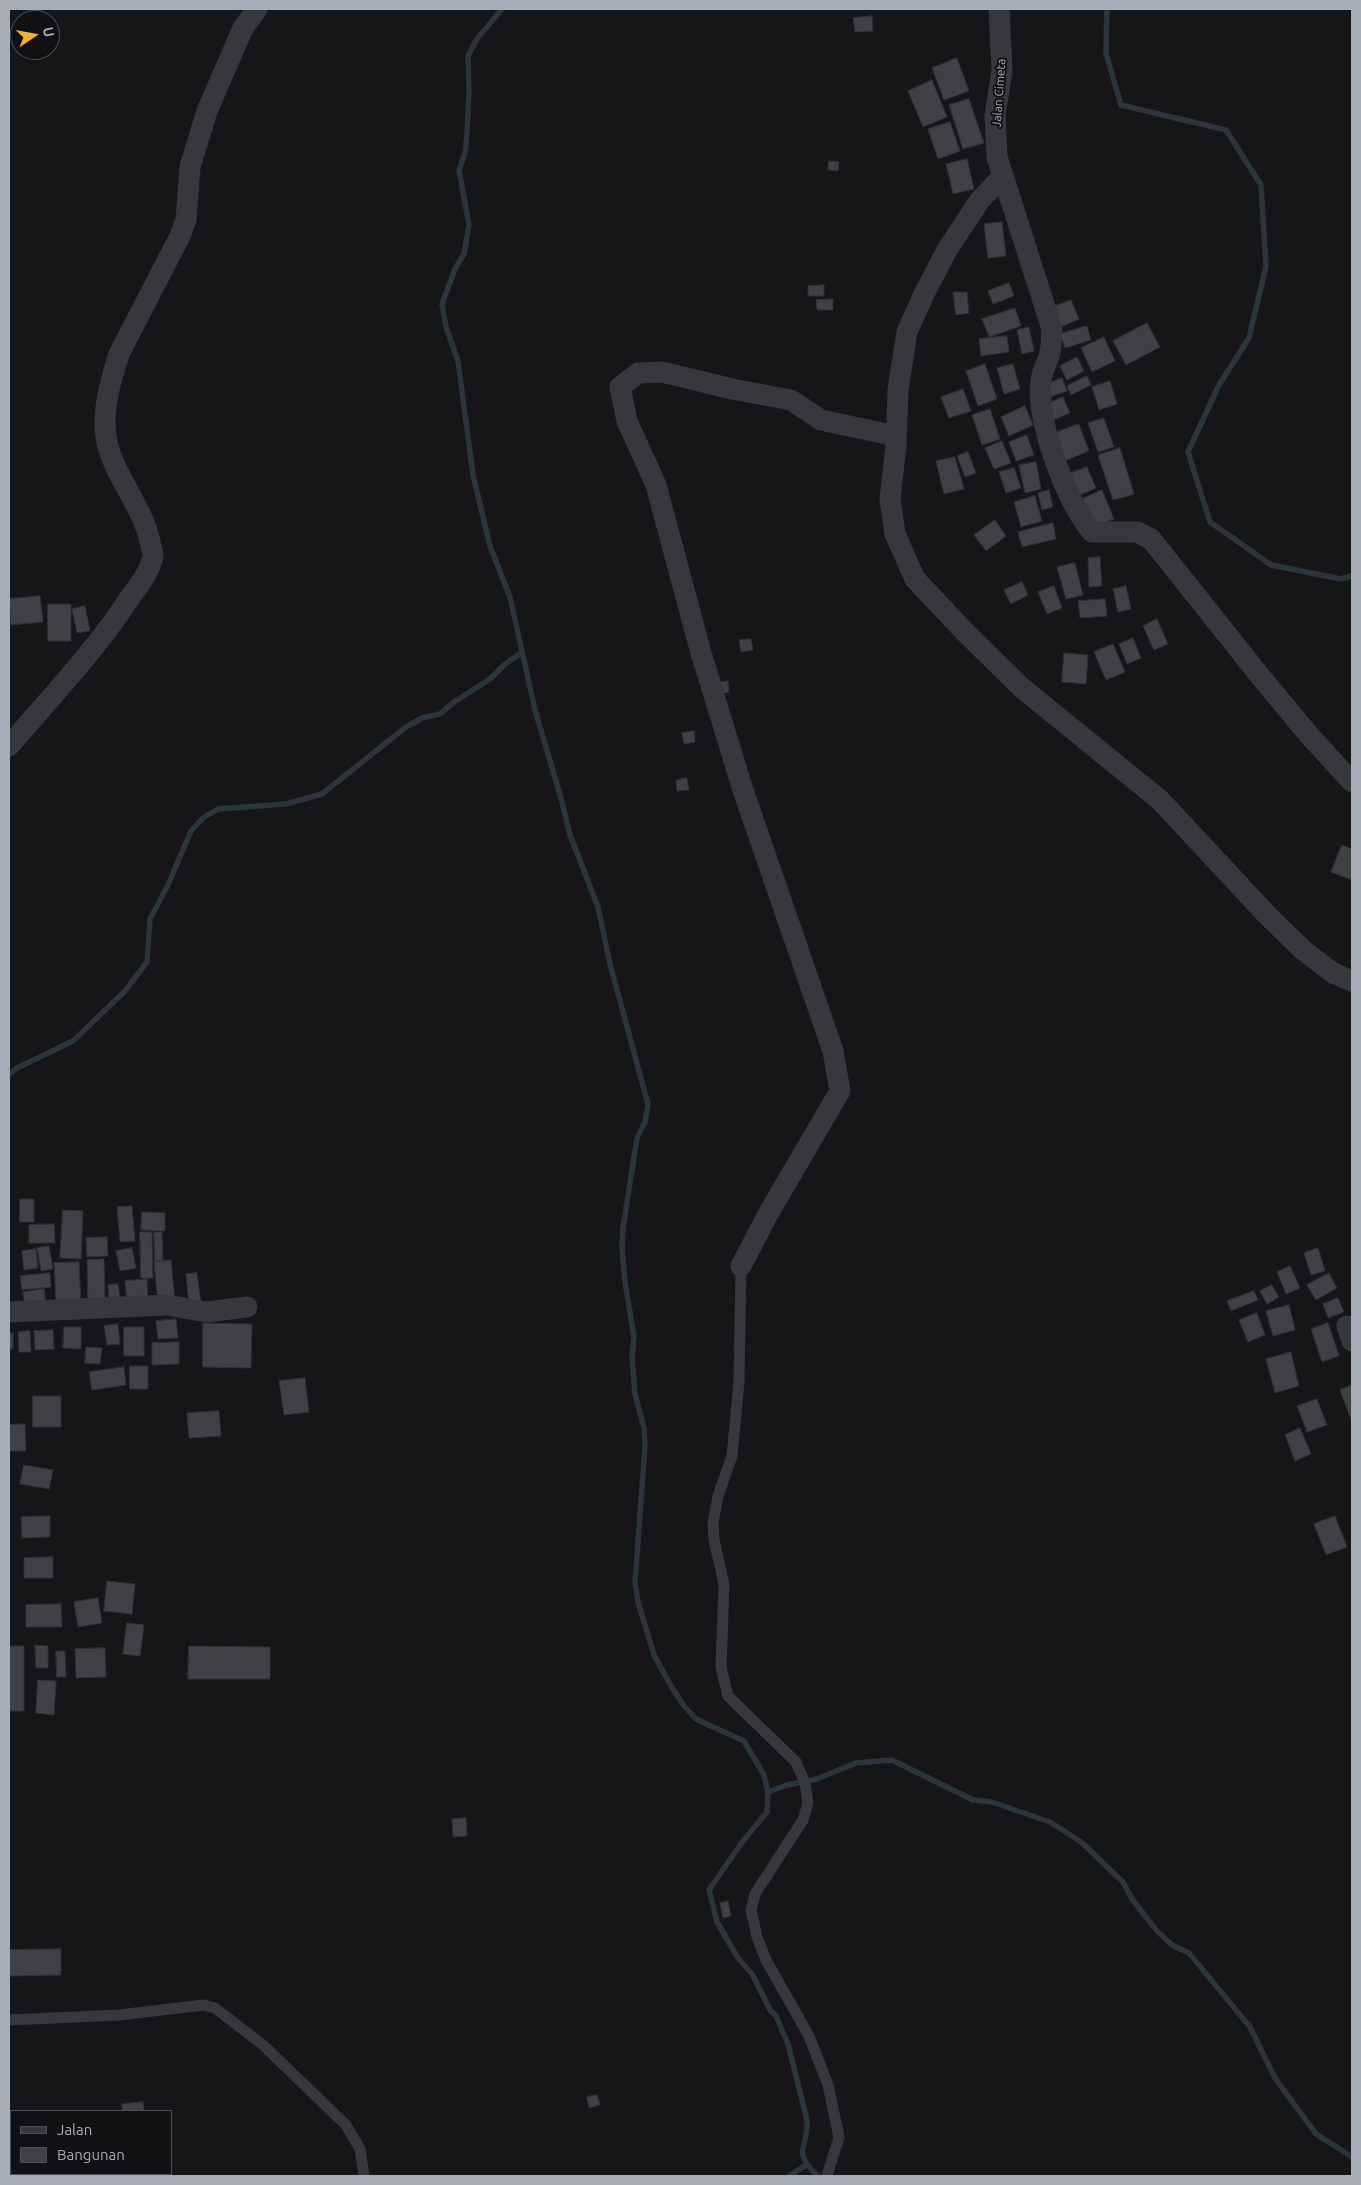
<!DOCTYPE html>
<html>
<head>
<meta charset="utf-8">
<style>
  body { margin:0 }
  #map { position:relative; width:1361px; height:2185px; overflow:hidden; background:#161618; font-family:Ubuntu,sans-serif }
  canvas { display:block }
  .frame { position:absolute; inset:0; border:10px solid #a8adb8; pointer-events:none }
  .legend { position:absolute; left:10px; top:2110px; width:162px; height:65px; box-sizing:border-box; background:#111113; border:1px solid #4d4f55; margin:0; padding:6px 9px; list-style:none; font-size:15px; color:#a8adb8 }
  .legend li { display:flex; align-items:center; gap:10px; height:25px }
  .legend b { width:25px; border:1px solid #4d4f55 }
  .north { position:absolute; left:10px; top:10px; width:50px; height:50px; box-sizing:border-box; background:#111113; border:1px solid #4d4f55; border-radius:50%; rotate:78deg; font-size:14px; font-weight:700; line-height:20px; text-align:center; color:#a8adb8 }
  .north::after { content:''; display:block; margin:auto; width:18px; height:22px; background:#f2b134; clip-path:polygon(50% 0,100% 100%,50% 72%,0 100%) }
</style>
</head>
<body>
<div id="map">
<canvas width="1361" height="2185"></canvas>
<div class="frame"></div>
<ul class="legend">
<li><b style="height:6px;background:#37383d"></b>Jalan</li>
<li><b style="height:14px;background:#404145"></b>Bangunan</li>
</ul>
<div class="north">U</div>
</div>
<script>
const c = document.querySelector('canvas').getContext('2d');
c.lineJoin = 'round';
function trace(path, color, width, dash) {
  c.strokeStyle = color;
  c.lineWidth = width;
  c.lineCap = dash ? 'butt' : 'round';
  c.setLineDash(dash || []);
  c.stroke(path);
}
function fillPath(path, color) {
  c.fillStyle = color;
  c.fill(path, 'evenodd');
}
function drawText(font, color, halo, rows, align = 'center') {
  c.font = font + ' Ubuntu,sans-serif';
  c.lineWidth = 4;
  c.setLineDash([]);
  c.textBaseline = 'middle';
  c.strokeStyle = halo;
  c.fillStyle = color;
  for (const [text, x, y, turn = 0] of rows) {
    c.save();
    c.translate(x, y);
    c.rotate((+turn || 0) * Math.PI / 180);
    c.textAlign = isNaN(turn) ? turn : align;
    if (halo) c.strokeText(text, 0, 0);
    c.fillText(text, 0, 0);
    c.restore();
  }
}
trace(new Path2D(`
  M 502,9 L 477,39 L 468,56 L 469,92 L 467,133 L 465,153 L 459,170 L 469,225 L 464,254 L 455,269 L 442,304 L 446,327 L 458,361 L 473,475 L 490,546 L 510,597 L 535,710 L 561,798 L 570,835 L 598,907 L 610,964 L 648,1104 L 645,1122 L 637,1138 L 623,1228 L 622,1248 L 625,1282 L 634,1337 L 632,1356 L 635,1394 L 644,1428 L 645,1446 L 635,1582 L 638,1602 L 654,1655 L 671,1686 L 684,1706 L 696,1719 L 744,1741 L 764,1775 L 768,1792 L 767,1812 L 743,1841 L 709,1890 L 717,1922 L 738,1958 L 752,1974 L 770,2010 L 776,2016 L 788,2044 L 807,2120 C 809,2149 790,2150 818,2176
  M 1107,9 L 1106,53 L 1121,105 L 1226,130 L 1261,185 L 1266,266 L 1249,338 L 1219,385 L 1188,452 L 1210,522 L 1271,565 L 1341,579 L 1352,576
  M 9,1074 L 17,1068 L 73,1041 L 125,991 L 147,962 L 150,919 L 168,885 L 191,831 L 203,818 L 218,809 L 286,804 L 322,794 L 406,727 L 422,718 L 440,714 L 454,702 L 490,679 L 505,664 L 522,652
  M 768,1792 L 787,1785 L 817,1779 L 856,1763 L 892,1760 L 973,1800 L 992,1802 L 1050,1822 L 1081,1842 L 1123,1882 L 1132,1899 L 1157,1931 L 1172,1945 L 1189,1953 L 1250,2027 L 1275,2078 L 1316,2134 L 1352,2157
  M 789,2176 L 806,2165`), '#2c353c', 5.5);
const building = new Path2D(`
  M 872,16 L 873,31 L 855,32 L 853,18 Z
  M 957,58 L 969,91 L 944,100 L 932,68 Z
  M 932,80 L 947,117 L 923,127 L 908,91 Z
  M 969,99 L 984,143 L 963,149 L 949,105 Z
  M 950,122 L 960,151 L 938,159 L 928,129 Z
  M 967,159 L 974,189 L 953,194 L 946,164 Z
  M 829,161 L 839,162 L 838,171 L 828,170 Z
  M 1002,222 L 1006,256 L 988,258 L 984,224 Z
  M 1009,283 L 1014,296 L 993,304 L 988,291 Z
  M 824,285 L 824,296 L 808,296 L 808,286 Z
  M 953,292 L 967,292 L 969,313 L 956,315 Z
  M 833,299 L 833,310 L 817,310 L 816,300 Z
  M 1071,300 L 1079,319 L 1058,328 L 1050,308 Z
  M 1015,308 L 1021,326 L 989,337 L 982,319 Z
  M 1147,323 L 1160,347 L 1126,365 L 1113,341 Z
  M 1087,326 L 1091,340 L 1065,348 L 1060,334 Z
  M 1029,327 L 1034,351 L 1022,354 L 1017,330 Z
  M 1007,336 L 1009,352 L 981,356 L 979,339 Z
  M 1104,337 L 1115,361 L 1092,372 L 1081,348 Z
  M 1077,357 L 1084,371 L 1067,380 L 1060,366 Z
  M 985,364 L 997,399 L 978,406 L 966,371 Z
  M 1013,364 L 1020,389 L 1004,394 L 997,368 Z
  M 1087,376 L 1091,385 L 1071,395 L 1067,386 Z
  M 1062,378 L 1067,391 L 1047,398 L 1042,386 Z
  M 1110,381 L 1117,404 L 1099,410 L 1092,387 Z
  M 963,389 L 971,411 L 949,418 L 941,397 Z
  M 1063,397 L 1070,413 L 1053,420 L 1045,405 Z
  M 1025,406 L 1033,425 L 1009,436 L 1001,417 Z
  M 990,409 L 1000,439 L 982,445 L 972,415 Z
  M 1104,418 L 1114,447 L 1098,452 L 1088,423 Z
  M 1079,424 L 1089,451 L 1064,461 L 1054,433 Z
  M 1027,435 L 1034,455 L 1016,461 L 1009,442 Z
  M 1002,441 L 1011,463 L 994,469 L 985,448 Z
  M 1120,448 L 1134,494 L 1113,500 L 1098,455 Z
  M 968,452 L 976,473 L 965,477 L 957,456 Z
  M 955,457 L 964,489 L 944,494 L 936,461 Z
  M 1036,462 L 1041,489 L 1025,493 L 1019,465 Z
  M 1087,467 L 1096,488 L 1077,496 L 1068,474 Z
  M 1014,468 L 1021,488 L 1006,493 L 999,472 Z
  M 1049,490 L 1053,507 L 1042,510 L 1038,493 Z
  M 1102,490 L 1114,519 L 1094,527 L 1082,499 Z
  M 1035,496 L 1042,521 L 1021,527 L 1014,502 Z
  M 995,520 L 1006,536 L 986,551 L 974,535 Z
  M 1053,523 L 1056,539 L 1022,547 L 1018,532 Z
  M 1100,557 L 1102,586 L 1089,587 L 1088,558 Z
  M 1075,563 L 1083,595 L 1066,599 L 1057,567 Z
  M 1022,582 L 1028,595 L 1011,604 L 1004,590 Z
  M 1054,586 L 1062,608 L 1047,614 L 1038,592 Z
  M 1126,586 L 1131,609 L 1118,612 L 1113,589 Z
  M 40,596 L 43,622 L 11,625 L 9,599 Z
  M 1105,599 L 1107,616 L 1080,618 L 1078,601 Z
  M 48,604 L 71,604 L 71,641 L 48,641 Z
  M 85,606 L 90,631 L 77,633 L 72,609 Z
  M 1157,619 L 1168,644 L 1154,650 L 1143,626 Z
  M 1133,638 L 1141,658 L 1127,664 L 1119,644 Z
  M 751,639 L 753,650 L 741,652 L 739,640 Z
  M 1113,644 L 1125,672 L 1106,680 L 1094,652 Z
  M 1064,653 L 1088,655 L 1086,684 L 1062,682 Z
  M 728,681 L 729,692 L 718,694 L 716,683 Z
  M 694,731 L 695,742 L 684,744 L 682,733 Z
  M 687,778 L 689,790 L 677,791 L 676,780 Z
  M 1342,845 L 1352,849 L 1352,880 L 1331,872 Z
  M 20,1199 L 34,1199 L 34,1222 L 20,1222 Z
  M 132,1206 L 135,1241 L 120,1242 L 117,1207 Z
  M 63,1210 L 83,1211 L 81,1259 L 60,1258 Z
  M 142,1212 L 165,1213 L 165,1231 L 141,1230 Z
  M 54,1224 L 55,1243 L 29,1243 L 29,1225 Z
  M 140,1232 L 152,1232 L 153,1278 L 141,1278 Z
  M 154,1232 L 162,1232 L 163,1261 L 155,1261 Z
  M 107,1237 L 108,1256 L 87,1257 L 86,1238 Z
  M 49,1246 L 53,1269 L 41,1271 L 37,1248 Z
  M 132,1248 L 136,1268 L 120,1271 L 116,1251 Z
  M 1318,1248 L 1325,1271 L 1311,1275 L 1304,1253 Z
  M 36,1249 L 38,1268 L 24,1270 L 22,1251 Z
  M 104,1259 L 105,1304 L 88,1304 L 87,1260 Z
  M 171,1260 L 175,1302 L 158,1304 L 154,1262 Z
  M 79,1262 L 81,1303 L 56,1304 L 54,1263 Z
  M 1290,1266 L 1300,1288 L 1286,1294 L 1277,1272 Z
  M 50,1273 L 51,1287 L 22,1290 L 20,1276 Z
  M 197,1273 L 201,1304 L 189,1306 L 186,1274 Z
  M 1329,1273 L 1337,1288 L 1316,1300 L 1307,1285 Z
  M 147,1279 L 148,1301 L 127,1303 L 125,1281 Z
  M 118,1284 L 120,1298 L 109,1299 L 108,1285 Z
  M 1272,1285 L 1279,1297 L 1267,1304 L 1260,1291 Z
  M 44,1289 L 46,1308 L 25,1310 L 23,1292 Z
  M 1254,1291 L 1258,1300 L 1231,1311 L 1227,1301 Z
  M 1338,1298 L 1344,1312 L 1328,1318 L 1323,1304 Z
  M 1289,1305 L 1295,1330 L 1273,1336 L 1266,1311 Z
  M 1257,1313 L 1265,1335 L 1248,1342 L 1239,1320 Z
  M 176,1319 L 178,1338 L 158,1339 L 156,1321 Z
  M 203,1323 L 252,1324 L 251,1368 L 203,1367 Z
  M 1328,1323 L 1339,1356 L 1322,1362 L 1311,1329 Z
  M 118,1324 L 120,1344 L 107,1345 L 104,1326 Z
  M 64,1327 L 81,1327 L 81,1349 L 63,1348 Z
  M 124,1327 L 144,1327 L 144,1356 L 124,1356 Z
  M 53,1330 L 54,1349 L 35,1350 L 34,1331 Z
  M 30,1331 L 31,1352 L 19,1352 L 18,1332 Z
  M 9,1333 L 13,1333 L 13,1349 L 9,1349 Z
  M 179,1342 L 179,1364 L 152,1365 L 152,1343 Z
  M 86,1347 L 102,1348 L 100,1364 L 85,1363 Z
  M 1291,1352 L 1299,1386 L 1275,1393 L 1266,1359 Z
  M 130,1366 L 148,1366 L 148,1389 L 130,1389 Z
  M 124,1367 L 126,1385 L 92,1390 L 89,1372 Z
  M 305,1378 L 309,1412 L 284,1415 L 279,1381 Z
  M 1352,1385 L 1352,1422 L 1340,1390 Z
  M 33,1396 L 61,1396 L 61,1427 L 33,1427 Z
  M 1317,1399 L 1327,1425 L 1307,1432 L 1297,1406 Z
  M 219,1411 L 221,1436 L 189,1438 L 187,1413 Z
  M 25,1424 L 26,1451 L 9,1451 L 9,1425 Z
  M 1300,1428 L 1311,1454 L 1295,1461 L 1285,1435 Z
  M 24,1465 L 53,1470 L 49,1489 L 20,1484 Z
  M 50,1516 L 50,1537 L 22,1538 L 21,1517 Z
  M 1335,1516 L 1347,1547 L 1326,1555 L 1314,1524 Z
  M 53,1557 L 53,1578 L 24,1578 L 24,1558 Z
  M 107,1581 L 135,1584 L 132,1614 L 104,1611 Z
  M 98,1598 L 102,1623 L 78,1627 L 74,1602 Z
  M 61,1604 L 62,1627 L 26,1627 L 26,1605 Z
  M 127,1623 L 144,1625 L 140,1656 L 123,1654 Z
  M 35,1645 L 48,1646 L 48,1668 L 36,1668 Z
  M 9,1646 L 24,1646 L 24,1711 L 9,1711 Z
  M 189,1646 L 270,1647 L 270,1679 L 188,1679 Z
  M 105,1648 L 106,1677 L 76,1678 L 75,1649 Z
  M 56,1651 L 65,1651 L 66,1677 L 57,1677 Z
  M 38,1680 L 56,1681 L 54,1715 L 36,1713 Z
  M 466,1818 L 467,1836 L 453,1837 L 452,1819 Z
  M 728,1901 L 731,1916 L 723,1918 L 720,1903 Z
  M 61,1949 L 61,1975 L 9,1976 L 9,1950 Z
  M 597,2095 L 600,2105 L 589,2108 L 587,2097 Z
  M 143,2102 L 144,2111 L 122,2111 L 122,2104 Z`);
fillPath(building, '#404145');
trace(building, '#303034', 1);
trace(new Path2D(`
  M 741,1266 L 739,1382 L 732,1456 L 718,1496 L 713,1523 L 714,1540 L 724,1584 L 721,1667 L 728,1696 L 796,1762 L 805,1783 L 808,1803 L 803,1820 L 755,1894 L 751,1910 L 757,1937 L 766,1960 L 809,2036 L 828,2085 L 839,2137 L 827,2176
  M 9,2020 L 119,2015 L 204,2005 L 215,2008 L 263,2045 L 346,2125 L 360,2149 L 364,2176`), '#37383d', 11);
trace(new Path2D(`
  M 999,9 L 1002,70 L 995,116 L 997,157 L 1052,329 C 1051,336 1052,344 1050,352 C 1048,361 1042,371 1041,381 C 1036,422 1066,500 1092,532 L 1137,532 L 1151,539 L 1260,676 L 1309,735 L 1352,782
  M 1003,176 L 980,200 L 947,250 L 924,294 L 907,332 L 898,389 L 896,445 L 890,499 L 895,534 L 915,579 L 965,632 L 1022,688 L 1160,800 L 1268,916 L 1303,950 L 1333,973 L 1352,981
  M 9,746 C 51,697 96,650 131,596 C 140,584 150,571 153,556 C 153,552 151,546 150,542 C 142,504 112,474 106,437 C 102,410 111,379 119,354 L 180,236 L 186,220 L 190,167 L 207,111 L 243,28 L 257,9
  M 741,1266 L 768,1214 L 840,1091 L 833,1051 L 743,790 L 701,653 L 656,485 L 627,421 L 620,387 L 638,373 L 662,372 L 732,389 L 791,400 L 821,420 L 896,436
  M 9,1312 L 167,1305 L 206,1312 L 247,1307
  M 1347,1326 L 1352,1341`), '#37383d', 21);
drawText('12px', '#a8adb8', '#111113', [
  ["Jalan Cimeta",999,93,-86]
]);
</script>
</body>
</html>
